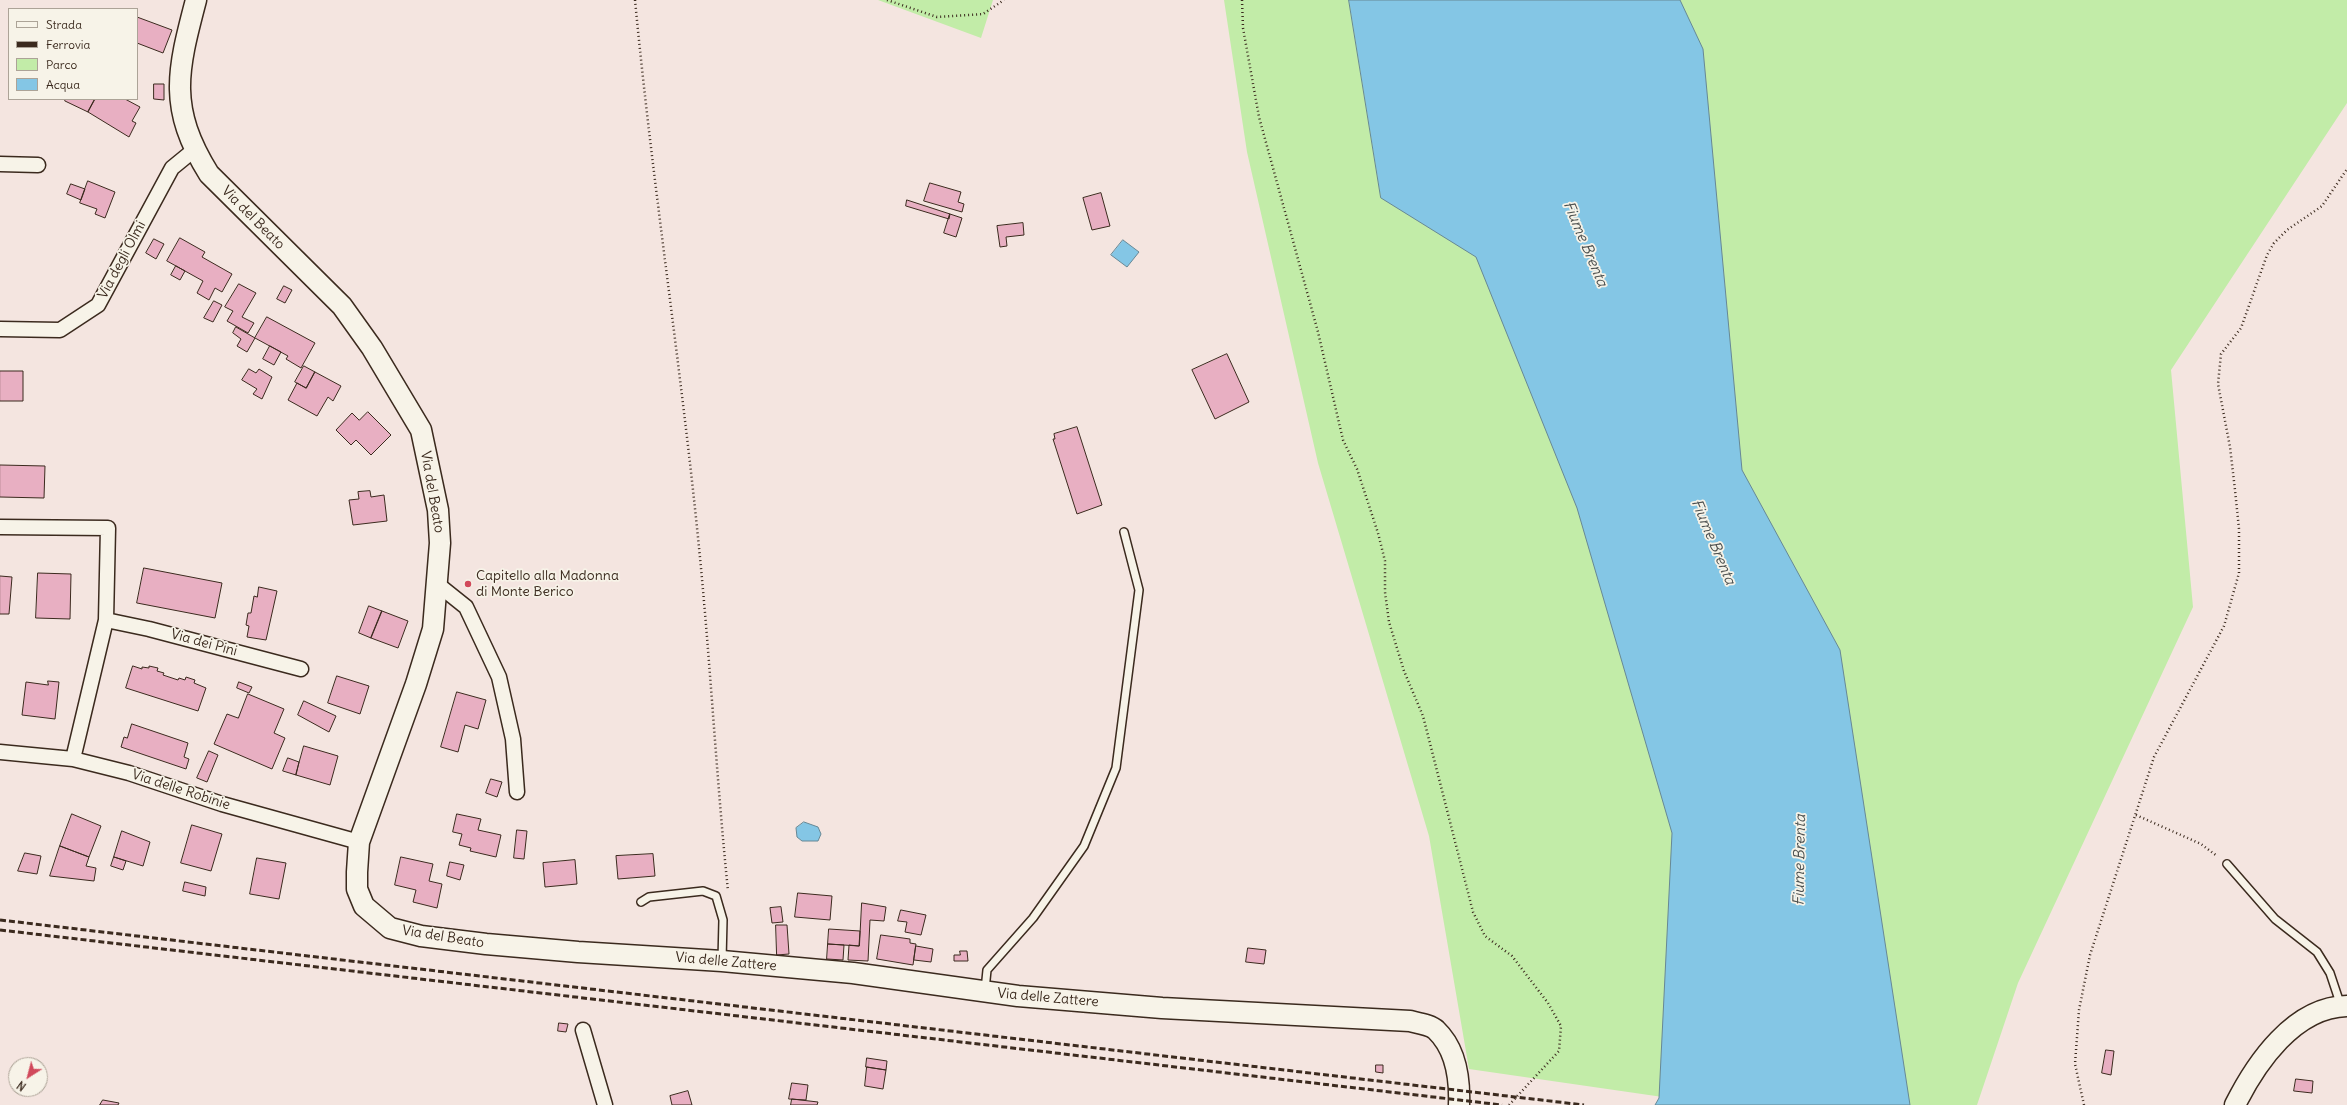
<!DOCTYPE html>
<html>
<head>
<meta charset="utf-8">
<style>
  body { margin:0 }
  #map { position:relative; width:2347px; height:1105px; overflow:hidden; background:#f4e5e0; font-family:Delius,sans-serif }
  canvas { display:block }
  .legend { position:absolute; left:8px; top:8px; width:130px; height:92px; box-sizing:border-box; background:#f7f3e8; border:1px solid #aca397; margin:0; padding:5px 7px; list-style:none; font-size:12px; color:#3b2a1e }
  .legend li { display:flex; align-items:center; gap:8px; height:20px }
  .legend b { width:20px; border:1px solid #aca397 }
  .north { position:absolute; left:8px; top:1057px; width:40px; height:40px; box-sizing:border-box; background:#f7f3e8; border:1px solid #aca397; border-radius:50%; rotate:216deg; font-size:11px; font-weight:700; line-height:16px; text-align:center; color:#3b2a1e }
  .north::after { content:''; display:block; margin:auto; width:14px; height:18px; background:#d1495b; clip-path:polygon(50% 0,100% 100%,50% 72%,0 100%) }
</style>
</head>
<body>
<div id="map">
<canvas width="2347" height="1105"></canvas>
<ul class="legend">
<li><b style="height:5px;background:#f7f3e8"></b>Strada</li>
<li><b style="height:5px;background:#3b2a1e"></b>Ferrovia</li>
<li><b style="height:11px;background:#c2eca8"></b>Parco</li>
<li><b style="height:11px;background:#84c6e5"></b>Acqua</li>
</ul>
<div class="north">N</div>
</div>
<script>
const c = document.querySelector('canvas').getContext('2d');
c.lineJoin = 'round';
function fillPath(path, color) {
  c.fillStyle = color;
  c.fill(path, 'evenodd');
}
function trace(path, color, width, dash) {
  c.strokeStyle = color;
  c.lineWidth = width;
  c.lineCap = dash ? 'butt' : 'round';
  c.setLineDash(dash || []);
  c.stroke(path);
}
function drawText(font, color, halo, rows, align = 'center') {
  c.font = font + ' Delius,sans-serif';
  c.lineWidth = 3.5;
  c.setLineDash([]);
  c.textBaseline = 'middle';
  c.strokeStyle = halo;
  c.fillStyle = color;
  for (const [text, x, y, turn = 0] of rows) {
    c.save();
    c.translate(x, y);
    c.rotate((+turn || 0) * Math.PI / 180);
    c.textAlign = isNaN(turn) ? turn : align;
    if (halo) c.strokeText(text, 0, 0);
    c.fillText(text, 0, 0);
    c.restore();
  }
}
fillPath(new Path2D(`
  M 878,0 L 993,0 L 981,38 Z
  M 1224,0 L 2347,0 L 2347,103 L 2171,370 L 2193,607 L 2018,983 L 1977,1105 L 1718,1105 L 1469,1069 L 1429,836 L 1318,463 L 1247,152 Z`), '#c2eca8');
const water = new Path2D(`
  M 1349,0 L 1680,0 L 1703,49 L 1742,470 L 1840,650 L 1910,1105 L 1655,1105 L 1659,1098 L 1672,833 L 1577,508 L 1476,257 L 1381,198 Z
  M 1123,240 L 1139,252 L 1127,267 L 1111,255 Z
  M 804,822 L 818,827 L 821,834 L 818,841 L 802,841 L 797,837 L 796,828 Z`);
fillPath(water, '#84c6e5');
trace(water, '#678895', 1);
const building = new Path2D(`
  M 137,17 L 172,30 L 163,53 L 137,43 Z
  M 154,84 L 164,84 L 164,100 L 154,99 Z
  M 66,99 L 95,99 L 88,112 L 65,101 Z
  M 95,99 L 125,99 L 140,107 L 132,121 L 136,123 L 129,137 L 88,112 Z
  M 88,181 L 115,192 L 105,218 L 95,214 L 97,209 L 80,203 Z
  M 930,183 L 961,192 L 958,202 L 964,204 L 962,212 L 924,201 Z
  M 71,184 L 85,189 L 81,200 L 67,194 Z
  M 1101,193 L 1110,226 L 1092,230 L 1083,198 Z
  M 907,200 L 950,214 L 949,219 L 906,206 Z
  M 950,214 L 962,218 L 956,237 L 944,233 Z
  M 1023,223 L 1024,235 L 1006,237 L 1007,246 L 1000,247 L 997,226 Z
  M 180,238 L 205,252 L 202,257 L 232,274 L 222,292 L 215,288 L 209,300 L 197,293 L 203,281 L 167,261 Z
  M 154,239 L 164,244 L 156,259 L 146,253 Z
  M 176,266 L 185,271 L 180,280 L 171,275 Z
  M 239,284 L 256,293 L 242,317 L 254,323 L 248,333 L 227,321 L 233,311 L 225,307 Z
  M 284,286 L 292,290 L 285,303 L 277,299 Z
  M 214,301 L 222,305 L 213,322 L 204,318 Z
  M 267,317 L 315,343 L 301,368 L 286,359 L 288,356 L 255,338 Z
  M 236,327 L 255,338 L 247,352 L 237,346 L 241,339 L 233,333 Z
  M 270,346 L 281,352 L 274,365 L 263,359 Z
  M 1227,354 L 1249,402 L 1215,419 L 1192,370 Z
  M 304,366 L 315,372 L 306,388 L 295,382 Z
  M 249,369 L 256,373 L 259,369 L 272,377 L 262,399 L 253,394 L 257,389 L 242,380 Z
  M 0,371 L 23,371 L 23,401 L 0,401 Z
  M 315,372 L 341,386 L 333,401 L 328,397 L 317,416 L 288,400 L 297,383 L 306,388 Z
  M 368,412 L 391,435 L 371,455 L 356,440 L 351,445 L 336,430 L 352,413 L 359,420 Z
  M 1077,427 L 1102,505 L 1077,514 L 1053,439 L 1055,439 L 1054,434 Z
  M 0,465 L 45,466 L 44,498 L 0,497 Z
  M 370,491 L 371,497 L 384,495 L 387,521 L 353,525 L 349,500 L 359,499 L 358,492 Z
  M 144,568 L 222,583 L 215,618 L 137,603 Z
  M 38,573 L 71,574 L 70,619 L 36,618 Z
  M 0,576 L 12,577 L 9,614 L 0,614 Z
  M 259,587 L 277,591 L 266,640 L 247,637 L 249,626 L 246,625 L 248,613 L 251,613 L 254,596 L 257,597 Z
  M 369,606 L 382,611 L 371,638 L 359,633 Z
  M 382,611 L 408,621 L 398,648 L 371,638 Z
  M 133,666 L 142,669 L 142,667 L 149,668 L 149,666 L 158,668 L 157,671 L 164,673 L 163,675 L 178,680 L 179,678 L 185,680 L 186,677 L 195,680 L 194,683 L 206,688 L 198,711 L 126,688 Z
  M 337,676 L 369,686 L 360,714 L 328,703 Z
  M 48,681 L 59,682 L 55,719 L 22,715 L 26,682 L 48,685 Z
  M 239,682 L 252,687 L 249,693 L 237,688 Z
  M 457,692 L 486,700 L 478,729 L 465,725 L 458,752 L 441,747 Z
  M 248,694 L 284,709 L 274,733 L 285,738 L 272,769 L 214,744 L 227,714 L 238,718 Z
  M 304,701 L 336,716 L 329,732 L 298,715 Z
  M 132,724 L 188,743 L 184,757 L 189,759 L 186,769 L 121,747 L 124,737 L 127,738 Z
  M 304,746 L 338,756 L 330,785 L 296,775 Z
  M 209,751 L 218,755 L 207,782 L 197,778 Z
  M 288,758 L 299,762 L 296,775 L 283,771 Z
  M 491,779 L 502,782 L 497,797 L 486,793 Z
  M 72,814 L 101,826 L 89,857 L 60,846 Z
  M 457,814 L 481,819 L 478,830 L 501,835 L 496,857 L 470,851 L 471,848 L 459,845 L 462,834 L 453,832 Z
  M 192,825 L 222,834 L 211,871 L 181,863 Z
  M 517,830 L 527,831 L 524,859 L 514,858 Z
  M 122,831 L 150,842 L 143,866 L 114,857 Z
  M 60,846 L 89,857 L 86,866 L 96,868 L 94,881 L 50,876 Z
  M 25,853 L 41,856 L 37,874 L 18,871 Z
  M 653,854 L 655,876 L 618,879 L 616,856 Z
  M 114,857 L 126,861 L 123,870 L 111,866 Z
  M 401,857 L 433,864 L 429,881 L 442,884 L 437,908 L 413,902 L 416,890 L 395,885 Z
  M 257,858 L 286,863 L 279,899 L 250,894 Z
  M 575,860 L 577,884 L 545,887 L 543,863 Z
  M 450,862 L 464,865 L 460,880 L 447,876 Z
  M 185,882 L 206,887 L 205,896 L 183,891 Z
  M 798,893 L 832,896 L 830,920 L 795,917 Z
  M 862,903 L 886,907 L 884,921 L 870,920 L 868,961 L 848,960 L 849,945 L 859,946 Z
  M 781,907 L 783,922 L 772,923 L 770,908 Z
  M 901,910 L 926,915 L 921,935 L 905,932 L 907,922 L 898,921 Z
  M 776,925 L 787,925 L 789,954 L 777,955 Z
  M 829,929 L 860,931 L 859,946 L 828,944 Z
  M 881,935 L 910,939 L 910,943 L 916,944 L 913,965 L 877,959 Z
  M 828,944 L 844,945 L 843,960 L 827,959 Z
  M 916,946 L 933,949 L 931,962 L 914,960 Z
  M 1248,948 L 1266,950 L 1264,964 L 1246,962 Z
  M 960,951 L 967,951 L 968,961 L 954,961 L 954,955 L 960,955 Z
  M 559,1023 L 568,1024 L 566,1032 L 558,1031 Z
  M 2106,1050 L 2114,1051 L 2111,1075 L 2102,1073 Z
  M 867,1058 L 887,1061 L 886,1070 L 866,1067 Z
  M 1376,1065 L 1383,1065 L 1383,1073 L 1376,1072 Z
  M 867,1067 L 886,1070 L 883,1089 L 865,1086 Z
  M 2296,1079 L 2313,1081 L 2312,1093 L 2294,1091 Z
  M 792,1083 L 808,1085 L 806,1100 L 789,1099 Z
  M 688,1091 L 692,1105 L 672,1105 L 670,1096 Z
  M 792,1099 L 818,1102 L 817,1105 L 791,1105 Z
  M 103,1100 L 119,1103 L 118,1105 L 100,1105 Z`);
fillPath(building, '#e8afc2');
trace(building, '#3b2a1e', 1);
const lane = new Path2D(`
  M 2227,864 L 2275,919 L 2317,952 L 2330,973 L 2341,1006
  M 641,902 L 649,897 L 703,891 L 716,896 L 723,920 L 722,960
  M 985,990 L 987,970 L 1033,918 L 1084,846 L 1116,768 L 1139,590 L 1124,532`);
const street = new Path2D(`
  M 0,164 L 38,165
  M 0,329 L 60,330 L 98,305 L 172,168 L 194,150
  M 0,527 L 108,528 L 106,620 L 73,759
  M 436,583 L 466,607 L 499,677 L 513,739 L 517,792
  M 106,620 L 149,629 L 301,669
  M 0,752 L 73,759 L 129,773 L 222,804 L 359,842
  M 583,1030 L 605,1105`);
const secondary = new Path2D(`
  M 196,0 C 177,72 168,108 209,174 L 342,306 L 372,348 L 421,430 L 438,510 L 440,543 L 433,629 L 416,684 L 359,842 L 357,872 L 357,889 L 364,906 L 390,928 L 421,936 L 486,944 L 578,952 L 722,961 L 853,973 L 1018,996 L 1162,1008 L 1410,1021 C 1418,1023 1431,1025 1436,1030 C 1456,1049 1460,1079 1459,1105
  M 2235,1105 C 2256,1063 2294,1007 2347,1006`);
trace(lane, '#3b2a1e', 10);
trace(street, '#3b2a1e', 17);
trace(secondary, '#3b2a1e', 23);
trace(new Path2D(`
  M 635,0 C 653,190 683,378 701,568 C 711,675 717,783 728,891
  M 887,0 L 937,17 L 983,14 L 1004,0
  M 1242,0 L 1243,28 L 1259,117 L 1318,332 L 1343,440 L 1357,469 L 1378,533 L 1385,561 L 1385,592 L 1389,622 L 1404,671 L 1423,716 L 1473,912 L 1485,936 L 1512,956 L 1548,1003 L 1561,1026 L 1559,1051 L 1509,1105
  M 2136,815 L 2201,844 L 2217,856
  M 2084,1105 L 2075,1064 L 2079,1010 L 2090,955 L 2154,757 L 2224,626 L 2239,573 L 2239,529 L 2235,490 L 2230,447 L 2218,384 L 2221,354 L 2241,328 L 2267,255 L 2274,243 L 2287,230 L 2322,206 L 2347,169`), '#3b2a1e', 2.5, [1, 3]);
trace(lane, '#f7f3e8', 7);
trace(street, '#f7f3e8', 14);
trace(secondary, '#f7f3e8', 20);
trace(new Path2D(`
  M 0,920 L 1584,1105
  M 0,930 L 1502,1105`), '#3b2a1e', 3, [6, 3]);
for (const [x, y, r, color] of [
  [468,584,4,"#d1495b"]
]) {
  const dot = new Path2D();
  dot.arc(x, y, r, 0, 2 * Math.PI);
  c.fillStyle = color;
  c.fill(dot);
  trace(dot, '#f7f3e8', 1.5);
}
drawText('14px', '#3b2a1e', '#f7f3e8', [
  ["Via del Beato",253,218,45],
  ["Via degli Olmi",122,260,-62],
  ["Via del Beato",432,492,80],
  ["Via dei Pini",204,643,15],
  ["Via delle Robinie",181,790,18],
  ["Via del Beato",443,937,9],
  ["Via delle Zattere",726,962,5],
  ["Via delle Zattere",1048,998,5]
]);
drawText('14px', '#3b2a1e', '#f7f3e8', [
  ["Capitello alla Madonna",476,576],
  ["di Monte Berico",476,592]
], 'left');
drawText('italic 15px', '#4d5150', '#f7f3e8', [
  ["Fiume Brenta",1585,244,67],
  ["Fiume Brenta",1713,542,67],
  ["Fiume Brenta",1800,860,-89]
]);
</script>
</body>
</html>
